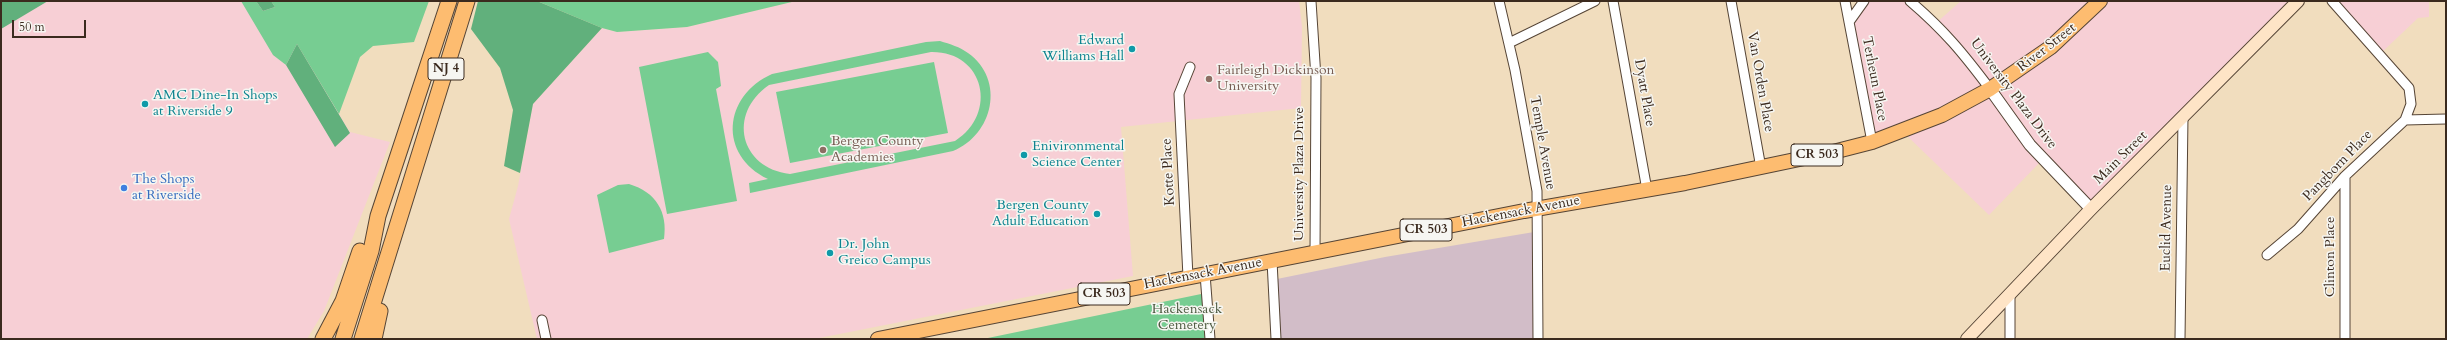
<!DOCTYPE html>
<html>
<head>
<meta charset="utf-8">
<style>
  body { margin:0 }
  #map { position:relative; width:2447px; height:340px; overflow:hidden; background:#f1ddbe; font-family:Cardo,serif }
  canvas { display:block }
  .frame { position:absolute; inset:0; border:2px solid #3b2a1e; pointer-events:none }
  .scale { position:absolute; left:12px; top:20px; width:74px; height:18px; box-sizing:border-box; border:2px solid #3b2a1e; border-top:0; padding-left:5px; font-size:12px; line-height:14px; white-space:nowrap; color:#3b2a1e; -webkit-text-stroke:3px #f6f6f2; paint-order:stroke }
</style>
</head>
<body>
<div id="map">
<canvas width="2447" height="340"></canvas>
<div class="frame"></div>
<div class="scale">50 m</div>
</div>
<script>
const c = document.querySelector('canvas').getContext('2d');
c.lineJoin = 'round';
function fillPath(path, color) {
  c.fillStyle = color;
  c.fill(path, 'evenodd');
}
function trace(path, color, width, dash) {
  c.strokeStyle = color;
  c.lineWidth = width;
  c.lineCap = dash ? 'butt' : 'round';
  c.setLineDash(dash || []);
  c.stroke(path);
}
function drawText(font, color, halo, rows, align = 'center') {
  c.font = font + ' Cardo,serif';
  c.lineWidth = 3;
  c.setLineDash([]);
  c.textBaseline = 'middle';
  c.strokeStyle = halo;
  c.fillStyle = color;
  for (const [text, x, y, turn = 0] of rows) {
    c.save();
    c.translate(x, y);
    c.rotate((+turn || 0) * Math.PI / 180);
    c.textAlign = isNaN(turn) ? turn : align;
    if (halo) c.strokeText(text, 0, 0);
    c.fillText(text, 0, 0);
    c.restore();
  }
}
fillPath(new Path2D(`
  M 1,1 L 271,1 L 350,132 L 390,142 L 324,311 L 307,339 L 1,339 Z
  M 796,1 L 1299,1 L 1302,27 L 1301,108 L 1121,127 L 1133,276 L 814,339 L 537,339 L 509,219 L 518,186 L 533,104 L 602,28 L 617,32 L 687,27 Z
  M 1864,1 L 1910,1 L 1936,23 L 1961,1 L 2298,1 L 2091,209 L 2043,159 L 1989,215 L 1902,131 L 1872,142 L 1849,22 Z
  M 2332,1 L 2429,1 L 2429,17 L 2418,18 L 2380,54 Z`), '#f7cfd5');
fillPath(new Path2D(`
  M 1534,232 L 1533,339 L 1280,339 L 1277,279 L 1385,257 Z`), '#d2bdc8');
fillPath(new Path2D(`
  M 241,1 L 256,1 L 263,11 L 275,7 L 271,1 L 429,1 L 414,42 L 373,46 L 360,57 L 339,114 L 297,44 L 286,65 L 273,55 Z
  M 537,1 L 796,1 L 687,27 L 617,32 L 602,28 Z
  M 940,41 C 950,44 960,47 968,53 C 1006,80 993,135 953,151 L 750,193 L 749,183 L 768,179 C 718,155 723,96 772,74 L 926,42 ZM 931,52 C 984,51 999,113 955,141 L 790,174 C 740,168 727,114 769,85 Z
  M 708,52 L 718,62 L 721,86 L 716,89 L 737,201 L 667,214 L 639,67 Z
  M 934,62 L 948,133 L 790,163 L 776,92 Z
  M 629,184 C 656,192 668,212 664,239 L 609,253 L 597,195 L 618,185 Z
  M 1206,293 L 1209,339 L 983,339 Z`), '#77cd92');
fillPath(new Path2D(`
  M 1,1 L 48,1 L 1,29 Z
  M 256,1 L 271,1 L 275,7 L 263,11 Z
  M 478,1 L 537,1 L 602,28 L 533,104 L 520,173 L 504,166 L 513,110 L 500,68 L 471,29 Z
  M 297,44 L 350,133 L 335,147 L 286,65 Z`), '#61b07c');
const minor = new Path2D(`
  M 1311,1 L 1316,78 L 1315,252
  M 1499,1 L 1515,70 L 1537,191 L 1538,339
  M 1613,1 L 1647,190
  M 1731,1 L 1761,168
  M 1845,1 L 1872,142
  M 1910,1 C 1944,30 1963,53 1990,89
  M 1849,22 L 1864,1
  M 1509,43 L 1595,1
  M 2405,120 L 2446,119
  M 2345,176 L 2345,339
  M 2267,255 L 2298,229 L 2345,176 L 2405,120 L 2411,104 L 2409,88 L 2332,1
  M 1272,261 L 1276,339
  M 1205,274 L 1210,339
  M 1188,277 L 1179,94 L 1190,67
  M 542,320 L 546,339
  M 2010,339 L 2010,294
  M 2180,339 L 2183,117`);
const tertiary = new Path2D(`
  M 1990,89 L 2030,145 L 2091,209`);
const secondary = new Path2D(`
  M 1967,339 L 2091,209 L 2298,1`);
const primary = new Path2D(`
  M 878,339 L 1524,211 L 1685,183 L 1833,152 L 1872,142 L 1942,115 L 1990,89 L 2051,47 L 2100,1`);
const trunk = new Path2D(`
  M 323,339 L 343,301 L 360,251
  M 343,339 L 371,251 L 378,216 L 449,1
  M 362,339 L 467,1
  M 374,339 L 380,311`);
trace(minor, '#564536', 11);
trace(tertiary, '#564536', 13);
trace(secondary, '#564536', 14);
trace(primary, '#564536', 16);
trace(trunk, '#564536', 17);
trace(minor, '#fff', 9);
trace(tertiary, '#fff', 11);
trace(secondary, '#fee4c6', 12);
trace(primary, '#fdbc70', 14);
trace(trunk, '#fdbc70', 15);
for (const [x, y, r, color] of [
  [1132,49,4,"#0f9aa8"],
  [1209,79,4,"#8d6e63"],
  [145,104,4,"#0f9aa8"],
  [823,150,4,"#8d6e63"],
  [1024,155,4,"#0f9aa8"],
  [124,188,4,"#3f7fe0"],
  [1097,214,4,"#0f9aa8"],
  [830,253,4,"#0f9aa8"]
]) {
  const dot = new Path2D();
  dot.arc(x, y, r, 0, 2 * Math.PI);
  c.fillStyle = color;
  c.fill(dot);
  trace(dot, '#f6f6f2', 1.5);
}
for (const [x, y, w] of [
  [446,69,36],
  [1817,155,52],
  [1426,230,52],
  [1104,294,52]
]) {
  const box = new Path2D();
  box.roundRect(x - w / 2, y - 11, w, 22, 3);
  c.fillStyle = '#f6f6f2';
  c.fill(box);
  trace(box, '#3b2a1e', 1);
}
drawText('bold 13px', '#3b2a1e', null, [
  ["NJ 4",446,69],
  ["CR 503",1817,155],
  ["CR 503",1426,230],
  ["CR 503",1104,294]
]);
drawText('14px', '#0d838f', '#f6f6f2', [
  ["Edward",1124,41,"right"],
  ["Williams Hall",1124,57,"right"],
  ["AMC Dine-In Shops",153,96],
  ["at Riverside 9",153,112],
  ["Enivironmental",1032,147],
  ["Science Center",1032,163],
  ["Bergen County",1089,206,"right"],
  ["Adult Education",1089,222,"right"],
  ["Dr. John",838,245],
  ["Greico Campus",838,261]
], 'left');
drawText('14px', '#3b2a1e', '#f6f6f2', [
  ["River Street",2047,48,-38],
  ["Terheun Place",1874,79,79],
  ["Van Orden Place",1760,82,80],
  ["Dyatt Place",1644,93,80],
  ["University Plaza Drive",2013,94,53],
  ["Temple Avenue",1542,143,80],
  ["Main Street",2121,158,-45],
  ["Pangborn Place",2338,166,-46],
  ["Kotte Place",1169,172,-93],
  ["University Plaza Drive",1300,174,-90],
  ["Hackensack Avenue",1521,212,-11],
  ["Euclid Avenue",2167,228,-89],
  ["Clinton Place",2331,257,-90],
  ["Hackensack Avenue",1203,274,-11]
]);
drawText('14px', '#785e54', '#f6f6f2', [
  ["Fairleigh Dickinson",1217,71],
  ["University",1217,87],
  ["Bergen County",831,142],
  ["Academies",831,158]
], 'left');
drawText('14px', '#366cbe', '#f6f6f2', [
  ["The Shops",132,180],
  ["at Riverside",132,196]
], 'left');
drawText('14px', '#4d5b41', '#f6f6f2', [
  ["Hackensack",1187,310],
  ["Cemetery",1187,326]
]);
</script>
</body>
</html>
